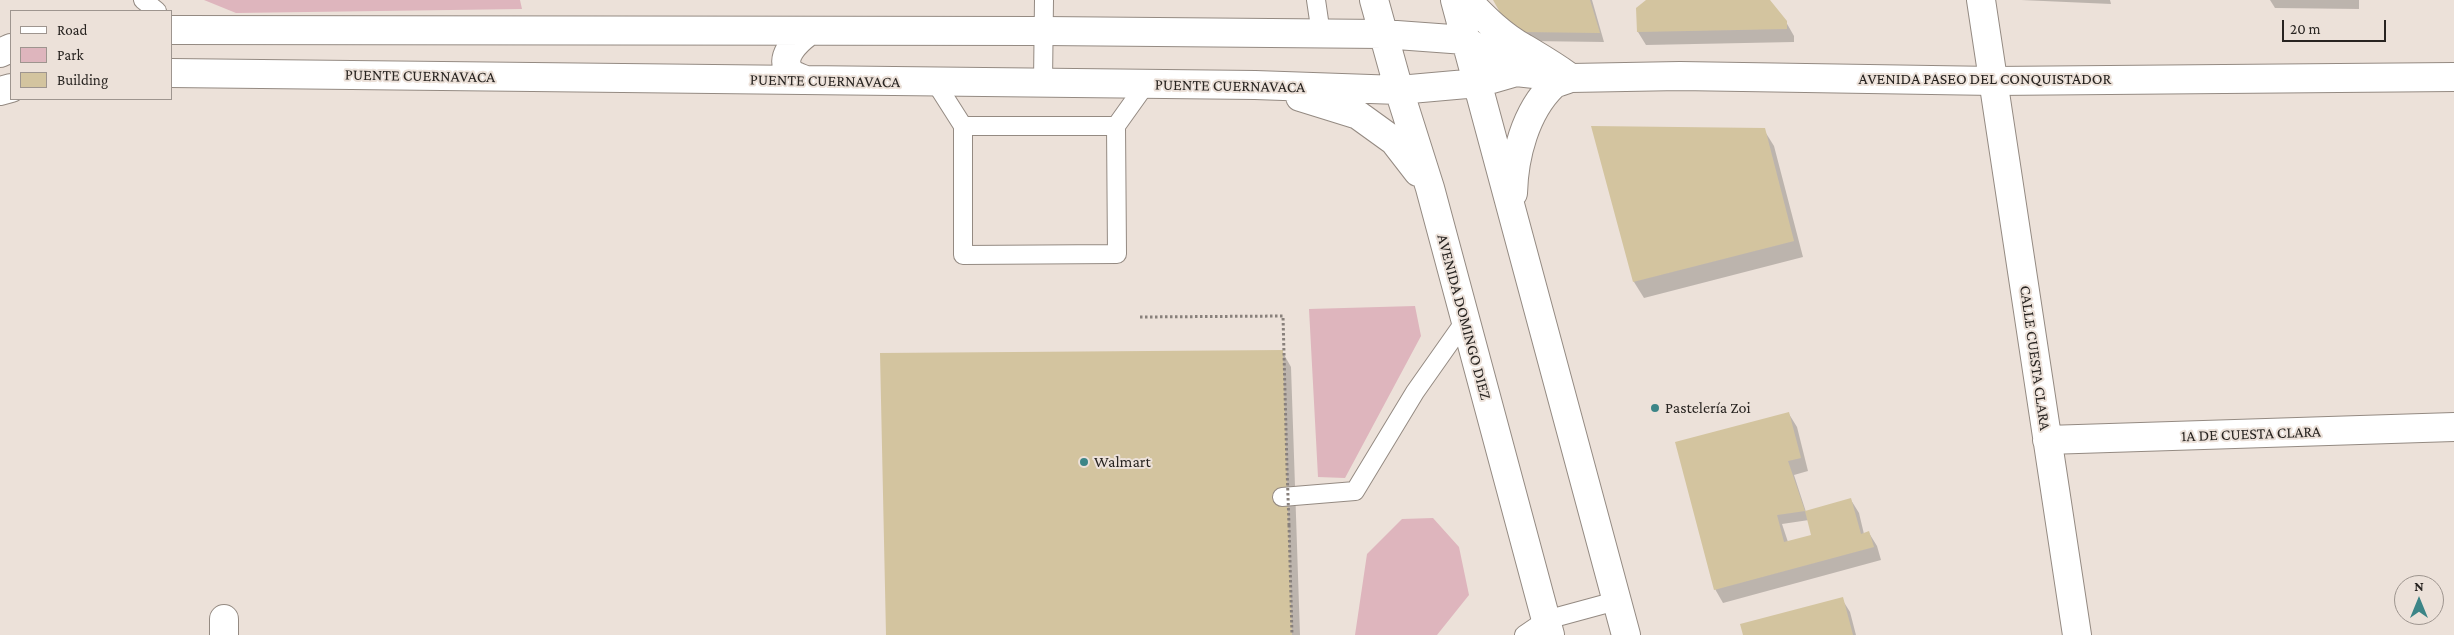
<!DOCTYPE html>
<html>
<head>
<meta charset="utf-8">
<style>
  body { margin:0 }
  #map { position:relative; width:2454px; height:635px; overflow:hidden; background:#ece1d9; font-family:"Crimson Pro",serif }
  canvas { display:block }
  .legend { position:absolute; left:10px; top:10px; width:162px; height:90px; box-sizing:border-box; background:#ece1d9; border:1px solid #9e958f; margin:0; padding:6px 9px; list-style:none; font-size:15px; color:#282421 }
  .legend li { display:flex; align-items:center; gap:10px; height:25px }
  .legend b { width:25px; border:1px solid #9e958f }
  .north { position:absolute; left:2394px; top:575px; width:50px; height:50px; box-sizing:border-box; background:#ece1d9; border:1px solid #9e958f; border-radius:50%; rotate:0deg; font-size:14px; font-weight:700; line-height:20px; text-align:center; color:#282421 }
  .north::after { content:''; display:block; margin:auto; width:18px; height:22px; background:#3c8587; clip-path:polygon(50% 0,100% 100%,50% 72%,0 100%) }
  .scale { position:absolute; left:2282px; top:20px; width:104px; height:22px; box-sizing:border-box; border:2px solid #282421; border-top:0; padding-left:6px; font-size:15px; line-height:18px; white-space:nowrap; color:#282421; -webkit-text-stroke:4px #ece1d9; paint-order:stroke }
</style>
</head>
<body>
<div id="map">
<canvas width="2454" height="635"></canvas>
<ul class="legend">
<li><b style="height:6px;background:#fff"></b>Road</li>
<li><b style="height:14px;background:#deb5bd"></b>Park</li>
<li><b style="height:14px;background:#d3c49f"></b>Building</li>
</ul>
<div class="north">N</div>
<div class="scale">20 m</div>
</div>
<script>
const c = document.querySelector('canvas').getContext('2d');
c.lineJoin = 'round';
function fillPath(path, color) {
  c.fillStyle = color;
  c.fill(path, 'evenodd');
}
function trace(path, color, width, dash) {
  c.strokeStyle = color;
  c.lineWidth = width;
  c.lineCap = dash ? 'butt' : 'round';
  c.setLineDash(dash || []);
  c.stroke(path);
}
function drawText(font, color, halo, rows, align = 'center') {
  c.font = font + ' "Crimson Pro",serif';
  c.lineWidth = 4;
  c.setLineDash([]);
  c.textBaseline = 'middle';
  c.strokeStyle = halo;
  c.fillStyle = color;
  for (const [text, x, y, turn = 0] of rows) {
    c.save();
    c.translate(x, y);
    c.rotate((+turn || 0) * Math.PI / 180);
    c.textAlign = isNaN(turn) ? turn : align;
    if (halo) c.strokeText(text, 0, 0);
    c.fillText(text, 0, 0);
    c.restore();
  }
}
fillPath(new Path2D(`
  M 204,0 L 520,0 L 522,9 L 236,13 Z
  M 1415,306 L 1421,336 L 1345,478 L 1318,477 L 1309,309 Z
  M 1433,518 L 1459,547 L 1469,595 L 1437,635 L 1355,635 L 1367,554 L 1402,519 Z`), '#deb5bd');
fillPath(new Path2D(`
  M 1494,0 L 1592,0 L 1604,42 L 1529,41 L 1529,34 L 1503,15 Z
  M 1648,0 L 1768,0 L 1786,22 L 1794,36 L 1794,42 L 1646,45 L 1638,32 Z
  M 2021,0 L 2110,0 L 2111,4 Z
  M 2270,0 L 2359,0 L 2359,9 L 2275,8 Z
  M 1593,127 L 1764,130 L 1774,146 L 1803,257 L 1644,298 L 1634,282 Z
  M 1282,351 L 1291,367 L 1300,635 L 887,635 Z
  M 1789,414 L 1797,427 L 1808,471 L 1794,475 L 1806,512 L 1851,500 L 1859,513 L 1864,534 L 1869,533 L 1877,546 L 1881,560 L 1723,603 L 1715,589 ZM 1809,520 L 1813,536 L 1788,542 L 1782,524 Z
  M 1842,599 L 1850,612 L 1856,635 L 1744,635 Z`), '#0003');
fillPath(new Path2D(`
  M 1493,0 L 1590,0 L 1600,33 L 1523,32 L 1502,16 Z
  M 1646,0 L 1770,0 L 1787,21 L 1787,29 L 1637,32 L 1636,8 Z
  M 1591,126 L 1765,128 L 1794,241 L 1633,282 Z
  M 1283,350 L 1292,635 L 886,635 L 880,353 Z
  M 1789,412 L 1801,458 L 1788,461 L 1805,511 L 1851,498 L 1861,534 L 1869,531 L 1874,547 L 1714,590 L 1675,442 ZM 1805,511 L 1811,535 L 1784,542 L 1777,515 Z
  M 1843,597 L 1853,635 L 1743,635 L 1740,624 Z`), '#d3c49f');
const lane = new Path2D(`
  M 143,0 L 157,11
  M 1316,0 L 1321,34
  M 935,82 L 963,126 L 1116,126 L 1146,84
  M 1043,82 L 1044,0
  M 963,126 L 963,255 L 1117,254 L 1116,126
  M 1282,497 L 1355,491 L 1415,392 L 1465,321
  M 1524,635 L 1546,620 L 1616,601`);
const street = new Path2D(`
  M 1981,0 L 2077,635
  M 2047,440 L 2454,427
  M 224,635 L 224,619`);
const secondary = new Path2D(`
  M 1374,0 L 1399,90 L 1430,188 L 1550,635
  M 1455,0 L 1626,635
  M 1467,0 C 1484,18 1502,36 1524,48 C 1539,57 1553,65 1568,76
  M 171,30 L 1044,31 L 1383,34 L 1465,40 L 1516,72
  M 0,53 L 11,48
  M 171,73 L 1255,85 L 1399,90 L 1478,83 L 1516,72 L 1571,78 L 1680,76 L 1994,81 L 2454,77
  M 805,80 C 801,78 794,76 791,73 C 777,58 797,40 808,32
  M 0,91 L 11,88
  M 1300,97 L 1358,115 L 1394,141 L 1418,172
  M 1513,193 C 1514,157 1525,112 1553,85 C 1557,82 1565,80 1571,78`);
trace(lane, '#948a82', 20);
trace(street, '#948a82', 30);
trace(secondary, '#948a82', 30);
trace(new Path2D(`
  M 1140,317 L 1283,316 L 1287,468
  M 1289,525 L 1292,635`), '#88807b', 3, [2.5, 2.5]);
trace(lane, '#fff', 18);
trace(street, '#fff', 28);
trace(secondary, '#fff', 28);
trace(new Path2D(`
  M 1287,468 L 1289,525`), '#88807b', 3, [2.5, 2.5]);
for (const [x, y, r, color] of [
  [1655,408,5,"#3c8587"],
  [1084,462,5,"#3c8587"]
]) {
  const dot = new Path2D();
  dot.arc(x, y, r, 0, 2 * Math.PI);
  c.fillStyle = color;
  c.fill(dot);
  trace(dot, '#ece1d9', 2);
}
drawText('16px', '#282421', '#ece1d9', [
  ["PUENTE CUERNAVACA",420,76,1],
  ["AVENIDA PASEO DEL CONQUISTADOR",1985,79],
  ["PUENTE CUERNAVACA",825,81,1],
  ["PUENTE CUERNAVACA",1230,86,1],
  ["AVENIDA DOMINGO DIEZ",1464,317,75],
  ["CALLE CUESTA CLARA",2035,358,82],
  ["1A DE CUESTA CLARA",2251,434,-2]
]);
drawText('16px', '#282421', '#ece1d9', [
  ["Pastelería Zoi",1665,408],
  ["Walmart",1094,462]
], 'left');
</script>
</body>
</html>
